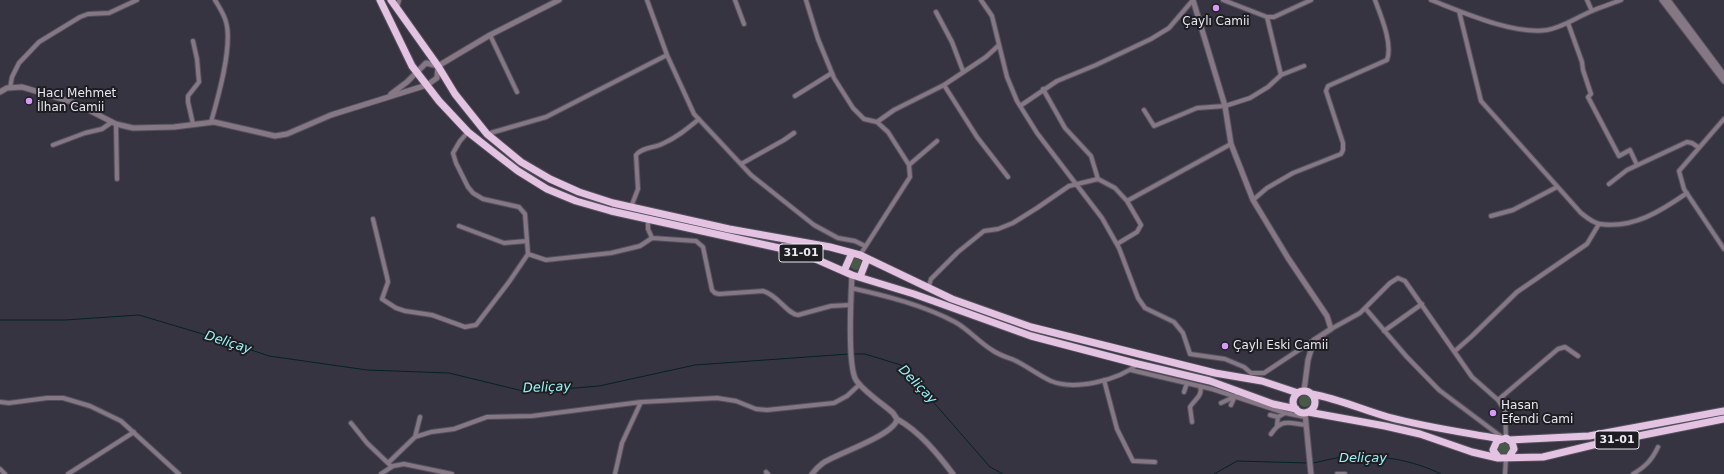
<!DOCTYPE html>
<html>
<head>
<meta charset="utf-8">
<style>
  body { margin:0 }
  canvas { display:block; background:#363441 }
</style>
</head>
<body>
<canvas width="1724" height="474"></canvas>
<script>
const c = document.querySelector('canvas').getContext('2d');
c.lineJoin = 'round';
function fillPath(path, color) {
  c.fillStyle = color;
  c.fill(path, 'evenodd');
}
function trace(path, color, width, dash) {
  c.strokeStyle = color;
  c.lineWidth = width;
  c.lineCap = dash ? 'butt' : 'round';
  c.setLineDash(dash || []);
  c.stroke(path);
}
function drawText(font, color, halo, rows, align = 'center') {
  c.font = font + ' "DejaVu Sans",sans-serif';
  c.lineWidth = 4;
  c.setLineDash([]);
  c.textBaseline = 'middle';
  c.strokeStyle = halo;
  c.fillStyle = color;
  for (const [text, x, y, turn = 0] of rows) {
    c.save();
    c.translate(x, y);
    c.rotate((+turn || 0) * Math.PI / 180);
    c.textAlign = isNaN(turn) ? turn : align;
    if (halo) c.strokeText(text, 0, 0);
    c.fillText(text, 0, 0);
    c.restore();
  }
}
fillPath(new Path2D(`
  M850 264a6 6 0 1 1 12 0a6 6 0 1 1-12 0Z
  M1299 401a6 6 0 1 1 12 0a6 6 0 1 1-12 0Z
  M1498 448a6 6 0 1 1 12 0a6 6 0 1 1-12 0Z`), '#465a46');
trace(new Path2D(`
  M 0,320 L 65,320 L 139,315 L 216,338 L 269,356 L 367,370 L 449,373 L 527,392 L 599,386 L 695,365 L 849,354
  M 854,354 L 865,354 L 901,365 L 990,467 L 1003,474
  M 1313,463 C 1324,461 1336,457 1347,457 C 1378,454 1413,460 1441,474
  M 1214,474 L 1237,461 L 1308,463`), '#032223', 1);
const minor = new Path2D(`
  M 647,0 L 667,55 L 694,114 L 751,175 L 814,225 L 838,238 L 855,241 L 865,246
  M 735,0 L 744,24
  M 806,0 L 818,39 L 834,78 L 853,108 L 864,119 L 877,122 L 888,132 L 909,165 L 910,177 L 860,255
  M 981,0 L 992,16 L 1007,77 L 1017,101 L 1037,133 L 1102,218 L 1119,248 L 1138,298 L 1145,308 L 1174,322 L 1183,333 L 1190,354 L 1225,359 L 1244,367 L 1251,373 L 1264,373 L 1314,340
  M 1223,0 L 1267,17 L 1274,17 L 1311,0
  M 1431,0 C 1462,12 1514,35 1547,30 C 1564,27 1577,17 1592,11 C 1601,7 1611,4 1621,0
  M 1587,0 L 1592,11
  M 397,8 L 399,0
  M 1459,11 L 1481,101 L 1581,213 C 1586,217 1593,223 1600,224 C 1633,229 1661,211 1687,193
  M 936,12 L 952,42 L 963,71
  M 1568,23 L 1582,62 L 1583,70 L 1591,94 L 1588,97 L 1619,156 L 1630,150 L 1637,165
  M 490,35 L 517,92
  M 193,41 L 197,59 L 199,82 L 188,96 L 188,102 L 193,124
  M 1281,75 L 1304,66
  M 944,85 L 977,137 L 1008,177
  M 10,88 L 12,77 L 19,63 L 39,42 L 80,17 L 88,14 L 109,13 L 137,0
  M 1043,89 L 1065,128 L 1091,156 L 1098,179
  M 795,96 L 832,73
  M 1020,106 L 1057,81 L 1096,65 L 1151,39 L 1169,28 L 1193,0
  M 1144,110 L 1154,126 L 1197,108 L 1225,106 L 1250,98 L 1268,87 L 1281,75 L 1267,17
  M 1724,119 L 1679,171 L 1684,189 L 1724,249
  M 211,122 C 218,98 233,46 226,22 C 224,14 219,7 215,0
  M 877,122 L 894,110 L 944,85 L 986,57 L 999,45
  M 116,124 L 117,179
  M 487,134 L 546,117 L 667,55
  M 53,145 L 85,133 L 102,129 L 112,122
  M 741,164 L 784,140 L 794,133
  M 909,165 L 937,141
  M 1609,184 L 1627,170 L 1687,142 L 1692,143 L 1698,147
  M 1253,200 L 1267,188 L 1293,173 L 1341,154 L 1343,150 L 1343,143 L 1326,91 L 1328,86 L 1387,60 C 1393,44 1381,16 1375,0
  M 631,207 L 638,189 L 636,155 C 642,147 654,148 662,144 C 676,138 687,129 699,119
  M 1491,216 L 1513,210 L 1557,187
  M 373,219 L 387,277 L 388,282 L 382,299 L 396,308 L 405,311 L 432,315 L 465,327 L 476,325 L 509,282 L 528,254 L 525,214 L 519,207 L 483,199 L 473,193 L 468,187 L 456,163 L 453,153 L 460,141 L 468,132
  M 459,226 L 504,243 L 527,241
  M 652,238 L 696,241 L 703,247 L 712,290 L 715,293 L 719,294 L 763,291 C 778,295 787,314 798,315 L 831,306 L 850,305
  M 1117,244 L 1137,232 L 1141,225 L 1127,201
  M 528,254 L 546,260 L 611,253 L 640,246 L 652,238 L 648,229 L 648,219
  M 851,288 C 887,296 923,305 955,322 C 968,329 979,342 992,350 C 999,355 1006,357 1014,360 C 1027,366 1038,375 1051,381 C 1075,391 1119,380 1138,364
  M 928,289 L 931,279 L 958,252 L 984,231 L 998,229 L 1013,223 L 1037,208 L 1069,186 L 1098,179 L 1115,188 L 1127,201 L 1231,144
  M 1365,308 L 1406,356 L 1439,390 L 1503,438
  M 1331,329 L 1360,313 L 1390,283 L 1398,278 L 1405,281 L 1472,377 L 1498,400 L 1505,411 L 1506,438
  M 1384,331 L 1422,304
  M 1455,351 L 1472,336 L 1517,292 L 1587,244 L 1599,224
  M 1131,370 L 1212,389 L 1285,413
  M 1104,380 L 1117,429 L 1133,461 L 1155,462
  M 1184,392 L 1187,383
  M 1498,400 L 1558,349 L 1565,347 L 1578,356
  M 0,402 L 9,403 L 47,398 L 63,398 L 90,406 L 121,421 L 179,474
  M 1221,403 L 1236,396
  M 1231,405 L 1234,398
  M 1270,415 L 1278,417 L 1277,425
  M 1278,417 L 1285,413 L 1305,417
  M 1192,422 L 1190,407 C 1195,399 1203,396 1200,386
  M 351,423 L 367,443 L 390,465
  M 1271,434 C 1282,418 1288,423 1306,425
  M 415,437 L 420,417
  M 388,463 L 415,437 L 431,432 L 454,429 L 487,417 L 532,416 L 641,402 L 717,398 L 736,401 L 756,409 L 767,410 L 834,403 L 847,396 L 860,384
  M 0,469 L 5,474
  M 766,472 L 768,474
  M 68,474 L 134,432
  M 381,474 L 393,466 L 404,464 L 452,474
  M 615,474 L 622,443 L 641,402
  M 1337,474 L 1345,474
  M 1505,474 L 1506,458
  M 1633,474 C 1645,467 1652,460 1658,447`);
const tertiary = new Path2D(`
  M 1193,0 L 1225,106 L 1231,144 L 1253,200 L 1288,258 L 1327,316 L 1331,329 L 1314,340 L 1308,360 L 1304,391
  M 1662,0 L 1724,81
  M 1668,0 L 1724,75
  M 0,92 L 7,88 L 22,87 L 75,103 L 116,124 L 133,128 L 174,127 L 214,122 L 275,136 L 287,134 L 331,115 L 427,85 L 437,78 L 438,66
  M 391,94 L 407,82 L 426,63 L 438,66 L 490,35 L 559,0
  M 1305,413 L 1311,474
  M 897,419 C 920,432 937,453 953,474
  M 812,474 C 815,470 819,466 823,463 C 836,454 895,435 897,419 L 893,413 C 884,405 862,390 856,380 C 847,365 851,295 852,275`);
const trunk = new Path2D(`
  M 380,0 L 412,66 L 439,101 L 468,132 L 496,154 L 518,171 L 547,189 L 576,201 L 611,211 L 802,253 L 852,275 L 914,294 L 1031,336 L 1138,364 L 1210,381 L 1273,404 L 1296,409
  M 391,0 L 438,66 L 455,94 L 487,134 L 521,162 L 550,179 L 579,192 L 613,203 L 729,229 L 830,247 L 860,255 L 952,299 L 1031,327 L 1215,373 L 1262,381 L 1298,393
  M 844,271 L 852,253
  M 860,277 L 867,259
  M1293 402a11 11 0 1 1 22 0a11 11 0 1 1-22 0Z
  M 1312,394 C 1339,399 1363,410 1388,417 C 1425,427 1462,432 1500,439
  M 1308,412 L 1385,426 L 1420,434 L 1472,452 L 1498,458
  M 1509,440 L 1589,436 L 1724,411
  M 1509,457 L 1514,449 L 1512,442 L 1506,438 L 1497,441 L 1493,450 L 1499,458 L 1543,457 L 1593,445 L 1724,419`);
trace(minor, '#53515d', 6);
trace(tertiary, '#53515d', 7);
trace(trunk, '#53515d', 9);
trace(minor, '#857784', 4);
trace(tertiary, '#857784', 5);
trace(trunk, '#e4c2e2', 7);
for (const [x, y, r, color] of [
  [1216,8,4,"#d89af8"],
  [29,101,4,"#d89af8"],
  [1225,346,4,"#d89af8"],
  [1493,413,4,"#d89af8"]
]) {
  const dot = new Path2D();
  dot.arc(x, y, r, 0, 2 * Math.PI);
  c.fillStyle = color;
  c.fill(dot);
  trace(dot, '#1e1d22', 1.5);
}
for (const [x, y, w] of [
  [801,253,44],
  [1617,440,44]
]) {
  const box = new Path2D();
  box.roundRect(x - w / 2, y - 9, w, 18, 3);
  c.fillStyle = '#1e1d22';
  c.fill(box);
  trace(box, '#eae8f0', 1);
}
drawText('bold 11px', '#eae8f0', null, [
  ["31-01",801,253],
  ["31-01",1617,440]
]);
drawText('12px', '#eae8f0', '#1e1d22', [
  ["Çaylı Camii",1216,22,"center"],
  ["Hacı Mehmet",37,94],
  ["İlhan Camii",37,108],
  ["Çaylı Eski Camii",1233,346],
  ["Hasan",1501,406],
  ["Efendi Cami",1501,420]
], 'left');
drawText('italic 13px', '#96f4f8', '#1e1d22', [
  ["Deliçay",228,343,18],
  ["Deliçay",917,385,46],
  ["Deliçay",547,388,-2],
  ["Deliçay",1363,459]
]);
</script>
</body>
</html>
